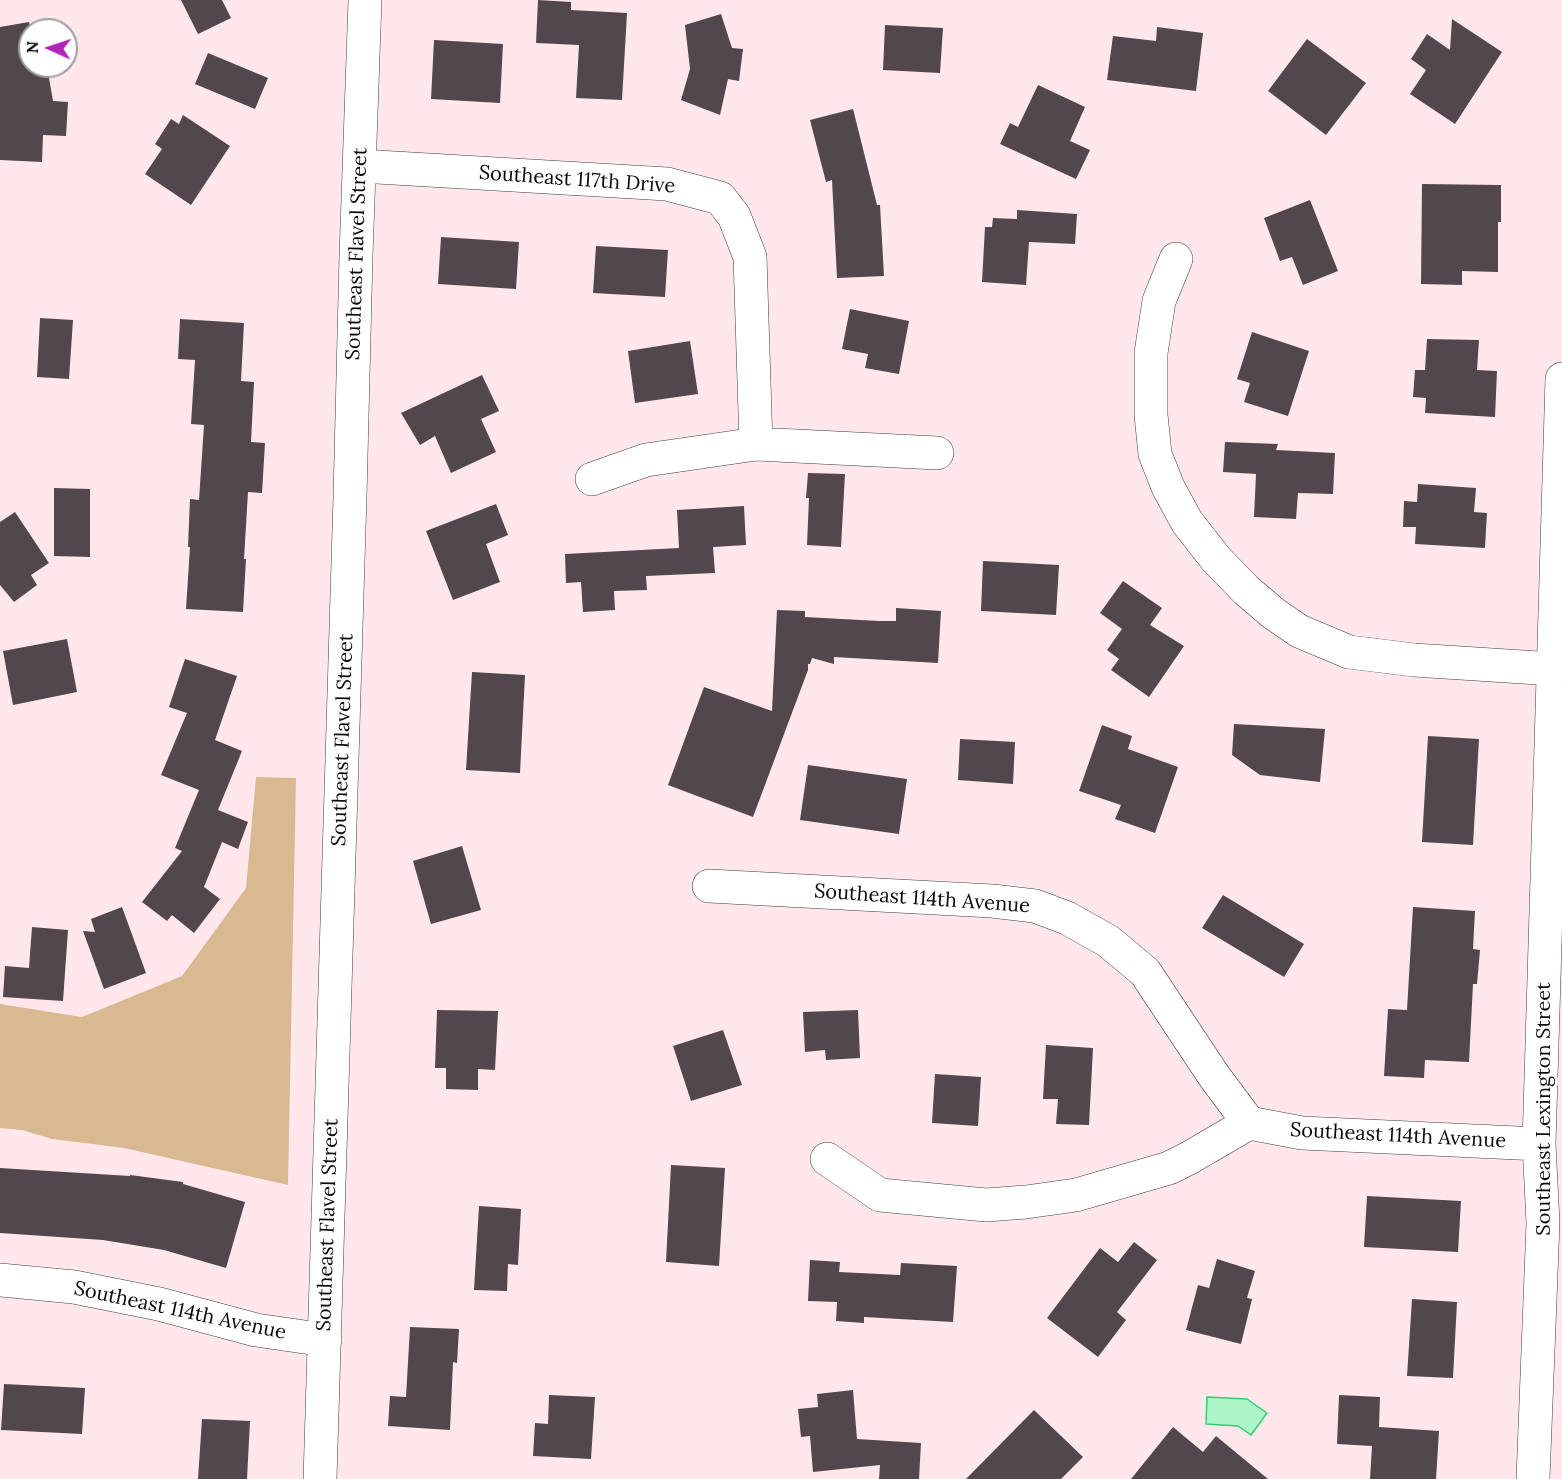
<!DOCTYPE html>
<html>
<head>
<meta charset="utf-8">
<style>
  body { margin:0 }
  #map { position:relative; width:1562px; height:1479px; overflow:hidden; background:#ffe7ec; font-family:Lora,serif }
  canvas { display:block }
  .north { position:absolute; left:18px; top:18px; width:60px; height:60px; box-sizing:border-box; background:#fff; border:2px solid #9d9d9d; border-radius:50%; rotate:273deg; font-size:16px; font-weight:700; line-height:24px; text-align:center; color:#0a0a0a }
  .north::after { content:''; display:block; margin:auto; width:21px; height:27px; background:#b223b9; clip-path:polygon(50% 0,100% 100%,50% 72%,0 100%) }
</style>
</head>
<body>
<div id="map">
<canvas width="1562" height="1479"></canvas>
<div class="north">N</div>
</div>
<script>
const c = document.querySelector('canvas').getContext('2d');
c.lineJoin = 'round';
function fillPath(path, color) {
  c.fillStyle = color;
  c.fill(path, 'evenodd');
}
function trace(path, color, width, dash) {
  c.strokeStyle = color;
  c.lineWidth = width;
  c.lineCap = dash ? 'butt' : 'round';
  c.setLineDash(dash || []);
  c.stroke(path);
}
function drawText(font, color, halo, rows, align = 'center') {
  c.font = font + ' Lora,serif';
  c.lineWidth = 6;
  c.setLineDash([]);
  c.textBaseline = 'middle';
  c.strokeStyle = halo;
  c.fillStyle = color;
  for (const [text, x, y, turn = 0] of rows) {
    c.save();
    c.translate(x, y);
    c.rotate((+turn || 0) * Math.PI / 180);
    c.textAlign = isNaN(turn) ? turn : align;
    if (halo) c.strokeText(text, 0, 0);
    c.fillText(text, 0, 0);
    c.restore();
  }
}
fillPath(new Path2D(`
  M 256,777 L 296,778 L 288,1185 L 124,1148 L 52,1139 L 22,1130 L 0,1128 L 0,1004 L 82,1017 L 182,976 L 246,888 Z`), '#d9b992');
const water = new Path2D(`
  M 1207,1397 L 1247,1399 L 1267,1413 L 1251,1435 L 1238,1426 L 1206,1424 Z`);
fillPath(water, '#acf6c8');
trace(water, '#33cd71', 1.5);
fillPath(new Path2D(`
  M 181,0 L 222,0 L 231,18 L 198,34 Z
  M 538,0 L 571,2 L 571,10 L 627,13 L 622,100 L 576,98 L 579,45 L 536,43 Z
  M 721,14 L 732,48 L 743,49 L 739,81 L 728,79 L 720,115 L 681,100 L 690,69 L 685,25 Z
  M 1452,19 L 1502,52 L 1455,124 L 1410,94 L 1426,70 L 1411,59 L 1427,34 L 1450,50 Z
  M 29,22 L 31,30 L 30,66 L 47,66 L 53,101 L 68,102 L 66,136 L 43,135 L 42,162 L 0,160 L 0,27 Z
  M 885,25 L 943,28 L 940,73 L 883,70 Z
  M 1157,27 L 1203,33 L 1196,91 L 1107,80 L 1113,36 L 1156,41 Z
  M 1307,39 L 1366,83 L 1326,135 L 1268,91 Z
  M 434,40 L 503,44 L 500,103 L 431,99 Z
  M 208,53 L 268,78 L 255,109 L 195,84 Z
  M 1038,85 L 1085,107 L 1070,141 L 1090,150 L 1076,179 L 1000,144 L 1010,123 L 1018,127 Z
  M 853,109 L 877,205 L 880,205 L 884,276 L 837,278 L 832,180 L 826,182 L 810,120 Z
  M 183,115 L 230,146 L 191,205 L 145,174 L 162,149 L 155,144 L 171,119 L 179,124 Z
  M 1422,184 L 1501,185 L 1501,222 L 1498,222 L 1498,272 L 1462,271 L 1462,285 L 1421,284 Z
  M 1310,200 L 1338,271 L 1303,285 L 1292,257 L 1280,261 L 1264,218 Z
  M 1017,210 L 1077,214 L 1075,244 L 1029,242 L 1026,285 L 982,282 L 985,227 L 992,227 L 993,218 L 1017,219 Z
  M 441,237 L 519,242 L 516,289 L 438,284 Z
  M 596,246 L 668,250 L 665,297 L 593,293 Z
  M 850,309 L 909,321 L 899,374 L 865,368 L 868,354 L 842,349 Z
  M 40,318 L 73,320 L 69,379 L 37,377 Z
  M 180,319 L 244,323 L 241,381 L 254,382 L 251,442 L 265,443 L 262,493 L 248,492 L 244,559 L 246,559 L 243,612 L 186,609 L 190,547 L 188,547 L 190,499 L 199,500 L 204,425 L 191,424 L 195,360 L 178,359 Z
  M 1252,332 L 1309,351 L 1288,416 L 1244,402 L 1250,383 L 1237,379 Z
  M 1427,339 L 1479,340 L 1477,370 L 1497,371 L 1495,417 L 1425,413 L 1426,398 L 1413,397 L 1415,370 L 1425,370 Z
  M 690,341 L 698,394 L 635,403 L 628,351 Z
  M 482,375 L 499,411 L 481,419 L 496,452 L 451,473 L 435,436 L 420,445 L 401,413 Z
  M 1225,442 L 1278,444 L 1276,450 L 1335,453 L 1333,494 L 1298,493 L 1296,519 L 1254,517 L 1256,474 L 1223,472 Z
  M 808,473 L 845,474 L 841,547 L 807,545 L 809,498 L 806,498 Z
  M 1418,484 L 1476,488 L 1474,512 L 1487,513 L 1485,548 L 1415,544 L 1416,527 L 1403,527 L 1404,501 L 1417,502 Z
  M 54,488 L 90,489 L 90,557 L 54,556 Z
  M 496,504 L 508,535 L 486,544 L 500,582 L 453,600 L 426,531 Z
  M 744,506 L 746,545 L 713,547 L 715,573 L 646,576 L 647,590 L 614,591 L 615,610 L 583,612 L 581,582 L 566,583 L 565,554 L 679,548 L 677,510 Z
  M 15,512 L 49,563 L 31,575 L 37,585 L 14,602 L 0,585 L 0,522 Z
  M 983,561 L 1059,565 L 1056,615 L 981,611 Z
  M 1123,581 L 1162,608 L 1150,625 L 1184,646 L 1149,697 L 1111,670 L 1119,659 L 1107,650 L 1122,629 L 1100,613 Z
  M 896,608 L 941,611 L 938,663 L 834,657 L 834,664 L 812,658 L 810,664 L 808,664 L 808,670 L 753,817 L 668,785 L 704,687 L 772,711 L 777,610 L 805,611 L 805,617 L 879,621 L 896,621 Z
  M 67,639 L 77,692 L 13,705 L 3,651 Z
  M 185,659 L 237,676 L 215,740 L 242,751 L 218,810 L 248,822 L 238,849 L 222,842 L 204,887 L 220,899 L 194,933 L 172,915 L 167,921 L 142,902 L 182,851 L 175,848 L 199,790 L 161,775 L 187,713 L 169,707 Z
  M 472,672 L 525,675 L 520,773 L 466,770 Z
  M 1234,724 L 1325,729 L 1320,782 L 1260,775 L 1232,755 Z
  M 1102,725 L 1132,736 L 1128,749 L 1178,767 L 1155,833 L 1115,819 L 1121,805 L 1079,791 Z
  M 1428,736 L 1479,739 L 1473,845 L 1422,842 Z
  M 960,739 L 1015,742 L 1013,784 L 958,780 Z
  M 808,765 L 907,779 L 899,834 L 800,820 Z
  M 462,846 L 481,910 L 431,924 L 413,861 Z
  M 1223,895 L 1304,944 L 1284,977 L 1202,928 Z
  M 122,907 L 146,973 L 104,989 L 83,931 L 95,932 L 91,919 Z
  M 1413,907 L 1475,911 L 1473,949 L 1480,950 L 1477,984 L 1473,984 L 1469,1062 L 1425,1060 L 1424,1078 L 1384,1076 L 1388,1009 L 1407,1010 Z
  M 32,927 L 68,930 L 63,1001 L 3,997 L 5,966 L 29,968 Z
  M 437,1010 L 498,1011 L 495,1070 L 478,1069 L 478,1090 L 446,1089 L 446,1068 L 435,1068 Z
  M 858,1010 L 860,1058 L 826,1060 L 825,1050 L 805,1052 L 803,1012 Z
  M 723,1030 L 742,1085 L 691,1101 L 673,1046 Z
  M 1046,1045 L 1093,1048 L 1089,1125 L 1056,1124 L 1058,1099 L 1043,1099 Z
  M 935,1074 L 981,1077 L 978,1126 L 932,1123 Z
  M 671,1165 L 725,1168 L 719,1266 L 666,1262 Z
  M 0,1168 L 130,1176 L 130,1175 L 183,1182 L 183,1184 L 245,1202 L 226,1268 L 164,1250 L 103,1240 L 0,1233 Z
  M 1367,1196 L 1461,1201 L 1458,1252 L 1364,1247 Z
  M 479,1206 L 521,1209 L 518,1265 L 508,1264 L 507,1291 L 474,1290 Z
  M 1134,1242 L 1157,1260 L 1117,1312 L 1126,1320 L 1098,1357 L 1047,1318 L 1100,1248 L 1118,1262 Z
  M 1217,1259 L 1255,1271 L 1247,1298 L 1252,1299 L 1241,1344 L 1186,1330 L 1198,1285 L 1209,1288 Z
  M 810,1260 L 840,1262 L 839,1272 L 900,1275 L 901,1263 L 957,1266 L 953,1322 L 864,1317 L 864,1323 L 836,1321 L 837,1302 L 808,1301 Z
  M 1412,1299 L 1457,1302 L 1453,1378 L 1407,1376 Z
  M 410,1327 L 459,1329 L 457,1363 L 453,1362 L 450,1430 L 388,1426 L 390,1396 L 406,1397 Z
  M 4,1384 L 85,1388 L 82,1434 L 1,1430 Z
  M 853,1390 L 857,1439 L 921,1443 L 919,1479 L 879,1479 L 880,1465 L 813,1472 L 810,1436 L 801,1437 L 798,1409 L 818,1407 L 817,1394 Z
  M 549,1395 L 595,1397 L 591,1459 L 533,1456 L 535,1423 L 548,1424 Z
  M 1339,1395 L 1380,1397 L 1379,1427 L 1439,1431 L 1436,1479 L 1370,1479 L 1372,1446 L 1337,1444 Z
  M 1034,1410 L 1083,1457 L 1061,1479 L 966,1479 Z
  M 202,1419 L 250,1421 L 247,1479 L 198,1479 Z
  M 1173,1427 L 1203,1452 L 1216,1436 L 1268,1479 L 1131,1479 Z`), '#53474e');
const minor = new Path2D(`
  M 360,166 L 667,184 L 720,198 L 734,216 L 750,257 L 756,444
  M 1176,259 L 1159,301 L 1151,353 L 1151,415 L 1155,454 L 1168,487 L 1187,522 L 1216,559 L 1246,590 L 1273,613 L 1299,631 L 1349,652 L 1414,660 L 1554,669
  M 592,479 L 646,460 L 756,444 L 937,453
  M 709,886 L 992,901 L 1035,906 L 1067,918 L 1108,941 L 1145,972 L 1214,1076 L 1249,1123 L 1302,1133 L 1539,1144
  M 827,1159 L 880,1195 L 986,1205 L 1026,1202 L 1076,1195 L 1169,1168 L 1189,1158 L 1249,1123
  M 0,1280 L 74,1287 L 159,1304 L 256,1330 L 325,1340
  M 320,1479 L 350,497 L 356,256 L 365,0
  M 1533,1479 L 1543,1223 L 1539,1144 L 1562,379`);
trace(minor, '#3d3d3d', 34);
trace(minor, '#fff', 33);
drawText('20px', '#0a0a0a', '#fff', [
  ["Southeast 117th Drive",577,180,4],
  ["Southeast Flavel Street",357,254,-88],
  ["Southeast Flavel Street",343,740,-88],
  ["Southeast 114th Avenue",922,899,4],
  ["Southeast Lexington Street",1544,1109,-90],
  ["Southeast 114th Avenue",1398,1136,3],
  ["Southeast Flavel Street",328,1225,-88],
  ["Southeast 114th Avenue",180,1311,12]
]);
</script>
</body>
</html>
